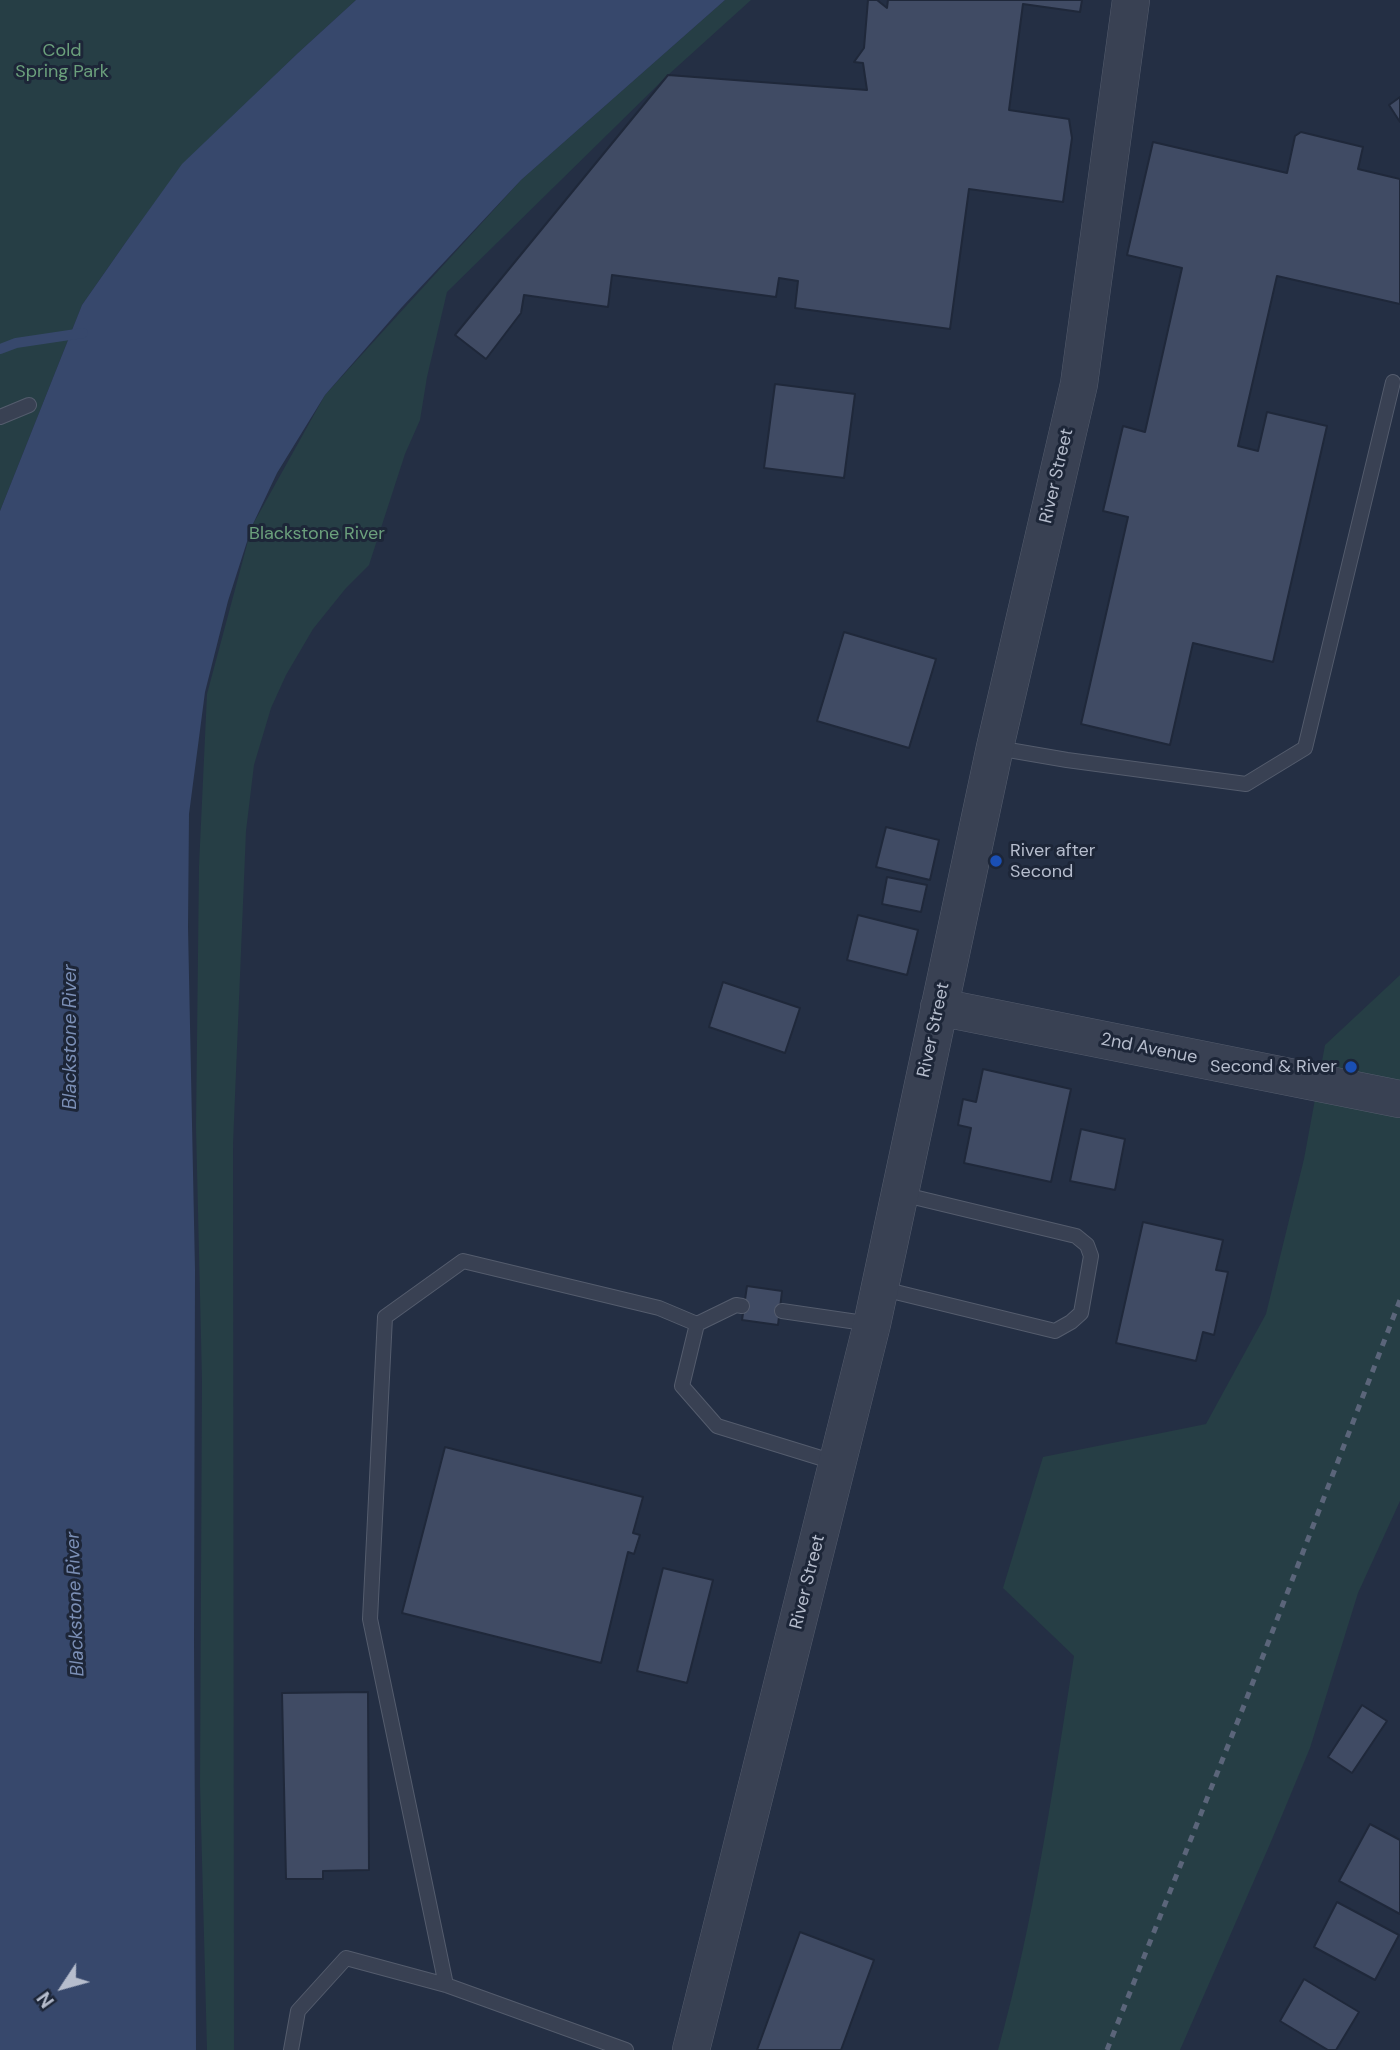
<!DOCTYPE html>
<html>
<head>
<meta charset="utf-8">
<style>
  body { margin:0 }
  #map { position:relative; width:1400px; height:2050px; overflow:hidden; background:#242f44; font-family:"DM Sans",sans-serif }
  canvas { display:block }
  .north { position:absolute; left:28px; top:1952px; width:70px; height:70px; -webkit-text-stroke:5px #1d2638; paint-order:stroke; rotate:234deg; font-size:19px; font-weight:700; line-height:28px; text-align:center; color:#b6bdcd }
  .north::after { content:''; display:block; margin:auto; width:24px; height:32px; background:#b6bdcd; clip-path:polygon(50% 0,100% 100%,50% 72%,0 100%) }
</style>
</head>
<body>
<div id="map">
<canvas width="1400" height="2050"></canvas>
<div class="north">N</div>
</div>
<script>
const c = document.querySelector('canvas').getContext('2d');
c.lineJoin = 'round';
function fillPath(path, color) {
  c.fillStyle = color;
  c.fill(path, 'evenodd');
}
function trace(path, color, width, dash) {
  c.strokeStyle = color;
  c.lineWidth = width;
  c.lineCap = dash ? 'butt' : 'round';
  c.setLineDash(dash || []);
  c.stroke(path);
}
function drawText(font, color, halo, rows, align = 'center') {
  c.font = font + ' "DM Sans",sans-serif';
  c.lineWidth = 6;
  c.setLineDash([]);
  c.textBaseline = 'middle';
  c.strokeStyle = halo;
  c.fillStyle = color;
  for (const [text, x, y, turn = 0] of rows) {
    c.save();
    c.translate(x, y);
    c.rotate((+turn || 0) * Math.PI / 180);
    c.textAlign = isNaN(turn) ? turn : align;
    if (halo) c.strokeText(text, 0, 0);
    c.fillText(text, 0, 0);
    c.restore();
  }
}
fillPath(new Path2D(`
  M 0,0 L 356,0 L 298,53 L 183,164 L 126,242 L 82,305 L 0,511 Z
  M 725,0 L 751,0 L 668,75 L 447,292 L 427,377 L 420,420 L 405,454 L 369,565 L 346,588 L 313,629 L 286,675 L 271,708 L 254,765 L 246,831 L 233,1144 L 234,2050 L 207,2050 L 200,1784 L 202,1380 L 196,1127 L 199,866 L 207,694 L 252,526 L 325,395 L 521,180 Z
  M 1400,975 L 1400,1501 L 1358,1593 L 1310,1748 L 1270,1844 L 1180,2050 L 998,2050 C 1034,1922 1053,1788 1074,1656 L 1003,1588 L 1043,1457 L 1206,1424 L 1266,1314 L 1304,1159 L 1325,1045 Z`), '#263e45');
fillPath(new Path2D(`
  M 356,0 L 725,0 L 521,180 L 402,307 L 325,395 L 277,473 L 252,526 L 228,601 L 205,692 L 189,814 L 188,927 L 195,1270 L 194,1641 L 196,2050 L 0,2050 L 0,511 L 82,305 L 126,242 L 182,164 L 298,53 Z`), '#37486c');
trace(new Path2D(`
  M 0,349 L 16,343 L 83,333`), '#37486c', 10);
const building = new Path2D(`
  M 868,0 L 877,0 L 887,8 L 888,0 L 1082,0 L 1080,12 L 1023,4 L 1009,110 L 1069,119 L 1072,138 L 1063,202 L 969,189 L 950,329 L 795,308 L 798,281 L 779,278 L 776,297 L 612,275 L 608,307 L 524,295 L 521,313 L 486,359 L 455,335 L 668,75 L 867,90 L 863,63 L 854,62 L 864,48 Z
  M 1400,97 L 1400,122 L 1389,105 Z
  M 1301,132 L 1363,147 L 1358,169 L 1400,179 L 1400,304 L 1277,276 L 1238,446 L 1258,451 L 1267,412 L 1327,426 L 1273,662 L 1193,643 L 1170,745 L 1081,724 L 1128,517 L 1103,511 L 1123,426 L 1145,432 L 1182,268 L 1127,255 L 1153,142 L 1287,173 L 1295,136 Z
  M 775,384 L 855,394 L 844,478 L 764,468 Z
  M 844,632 L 936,659 L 909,748 L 817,721 Z
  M 886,827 L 939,840 L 930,880 L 876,867 Z
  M 887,877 L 927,885 L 921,912 L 882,904 Z
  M 858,915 L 918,930 L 907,975 L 847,960 Z
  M 723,982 L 800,1008 L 785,1053 L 709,1027 Z
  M 983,1069 L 1071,1089 L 1051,1182 L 964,1163 L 971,1128 L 958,1125 L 963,1099 L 976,1102 Z
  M 1081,1129 L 1125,1139 L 1115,1190 L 1070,1181 Z
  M 1143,1222 L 1223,1240 L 1216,1270 L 1228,1272 L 1214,1335 L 1203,1332 L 1196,1361 L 1116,1343 Z
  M 747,1286 L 782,1291 L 778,1325 L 742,1320 Z
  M 445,1447 L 643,1497 L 633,1533 L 640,1535 L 634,1554 L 628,1552 L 601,1663 L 402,1613 Z
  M 663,1568 L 713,1580 L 687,1683 L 637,1671 Z
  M 368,1692 L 369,1870 L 323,1871 L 323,1879 L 286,1879 L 282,1693 Z
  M 1362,1705 L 1387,1721 L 1352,1773 L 1328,1757 Z
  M 1370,1824 L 1400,1840 L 1400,1914 L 1339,1881 Z
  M 1337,1902 L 1399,1935 L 1375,1980 L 1314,1947 Z
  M 800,1932 L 874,1960 L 841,2050 L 757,2050 Z
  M 1304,1979 L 1359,2012 L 1336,2050 L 1328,2050 L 1280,2021 Z`);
fillPath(building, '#404b64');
trace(building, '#1f283a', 2);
const service = new Path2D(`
  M 0,417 L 29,405
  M 997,748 L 1067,760 L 1246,784 L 1305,748 L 1393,382
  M 879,1288 L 1055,1331 L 1071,1322 L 1081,1313 L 1091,1256 L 1087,1245 L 1076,1236 L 901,1194
  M 742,1306 L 736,1305 L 697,1324 L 682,1386 L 717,1426 L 837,1463
  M 782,1311 L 871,1324
  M 446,1985 L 370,1619 L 385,1317 L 463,1261 L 659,1308 L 697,1324
  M 291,2050 L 298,2011 L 346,1958 L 446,1985 L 626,2050`);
const tertiary = new Path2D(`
  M 939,1007 L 1400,1099
  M 691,2050 L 872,1324 L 995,747 L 1079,384 L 1131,0`);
trace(service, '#545c6d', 16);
trace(tertiary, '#545c6d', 38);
trace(service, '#394153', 14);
trace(tertiary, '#394153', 37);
trace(new Path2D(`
  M 1107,2050 L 1243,1708 L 1400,1300`), '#5b657a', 5, [7, 7]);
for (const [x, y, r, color] of [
  [996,861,7,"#1a4fb4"],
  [1351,1067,7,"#1a4fb4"]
]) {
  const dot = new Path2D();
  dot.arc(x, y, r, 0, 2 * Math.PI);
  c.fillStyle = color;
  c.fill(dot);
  trace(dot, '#1d2638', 2.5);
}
drawText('18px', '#6ba07c', '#1d2638', [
  ["Cold",62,51],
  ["Spring Park",62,72],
  ["Blackstone River",317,534]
]);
drawText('18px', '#b6bdcd', '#1d2638', [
  ["River Street",1057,476,-77],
  ["River Street",934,1030,-78],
  ["2nd Avenue",1149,1049,11],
  ["River Street",808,1582,-76]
]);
drawText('18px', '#b6bdcd', '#1d2638', [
  ["River after",1010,851],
  ["Second",1010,872],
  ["Second & River",1337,1067,"right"]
], 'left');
drawText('italic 19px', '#7b8fb6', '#1d2638', [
  ["Blackstone River",71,1037,-90],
  ["Blackstone River",76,1604,-92]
]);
</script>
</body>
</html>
